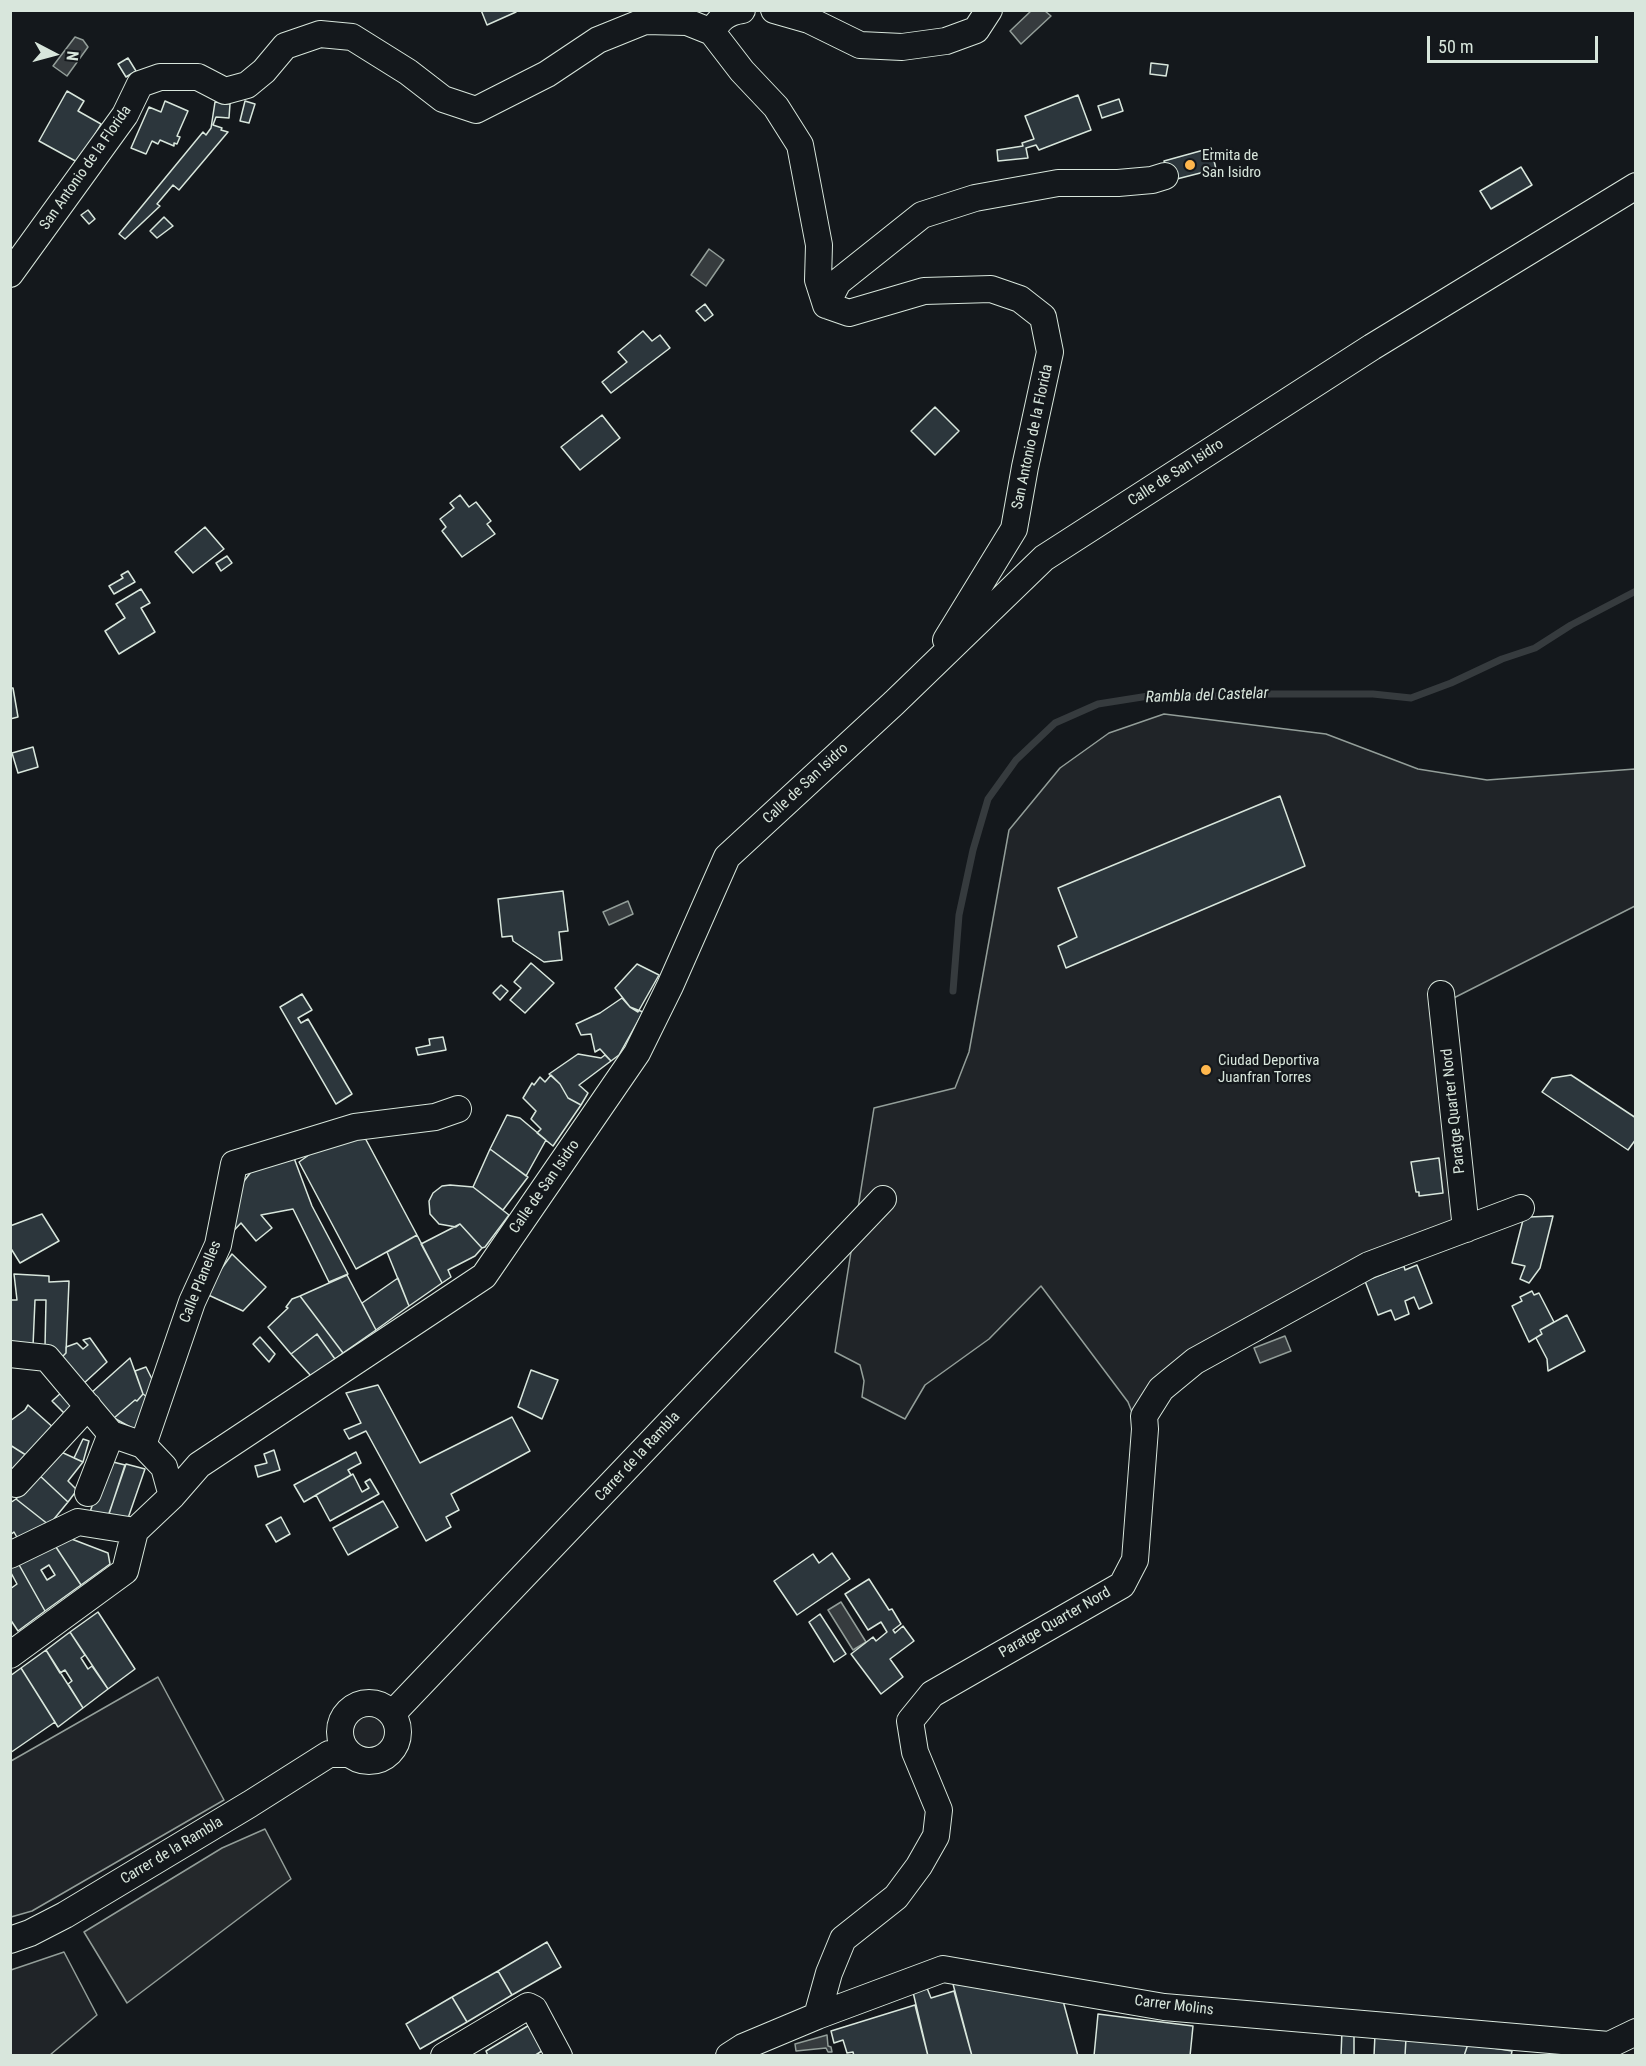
<!DOCTYPE html>
<html>
<head>
<meta charset="utf-8">
<style>
  body { margin:0 }
  #map { position:relative; width:1646px; height:2066px; overflow:hidden; background:#14181c; font-family:"Roboto Condensed",sans-serif }
  canvas { display:block }
  .frame { position:absolute; inset:0; border:12px solid #d8e6dc; pointer-events:none }
  .north { position:absolute; left:24px; top:24px; width:60px; height:60px; -webkit-text-stroke:4px #14181c; paint-order:stroke; rotate:96deg; font-size:16px; font-weight:700; line-height:24px; text-align:center; color:#d8e6dc }
  .north::after { content:''; display:block; margin:auto; width:21px; height:27px; background:#d8e6dc; clip-path:polygon(50% 0,100% 100%,50% 72%,0 100%) }
  .scale { position:absolute; left:1427px; top:36px; width:171px; height:27px; box-sizing:border-box; border:3px solid #d8e6dc; border-top:0; padding-left:8px; font-size:18px; line-height:21px; white-space:nowrap; color:#d8e6dc; -webkit-text-stroke:4px #14181c; paint-order:stroke }
</style>
</head>
<body>
<div id="map">
<canvas width="1646" height="2066"></canvas>
<div class="frame"></div>
<div class="north">N</div>
<div class="scale">50 m</div>
</div>
<script>
const c = document.querySelector('canvas').getContext('2d');
c.lineJoin = 'round';
function fillPath(path, color) {
  c.fillStyle = color;
  c.fill(path, 'evenodd');
}
function trace(path, color, width, dash) {
  c.strokeStyle = color;
  c.lineWidth = width;
  c.lineCap = dash ? 'butt' : 'round';
  c.setLineDash(dash || []);
  c.stroke(path);
}
function drawText(font, color, halo, rows, align = 'center') {
  c.font = font + ' "Roboto Condensed",sans-serif';
  c.lineWidth = 4.5;
  c.setLineDash([]);
  c.textBaseline = 'middle';
  c.strokeStyle = halo;
  c.fillStyle = color;
  for (const [text, x, y, turn = 0] of rows) {
    c.save();
    c.translate(x, y);
    c.rotate((+turn || 0) * Math.PI / 180);
    c.textAlign = isNaN(turn) ? turn : align;
    if (halo) c.strokeText(text, 0, 0);
    c.fillText(text, 0, 0);
    c.restore();
  }
}
const green = new Path2D(`
  M 1164,714 L 1326,734 L 1418,769 L 1487,780 L 1635,769 L 1635,906 L 1434,1008 L 1458,1218 L 1234,1330 L 1139,1430 L 1128,1402 L 1041,1286 L 989,1339 L 925,1385 L 905,1419 L 862,1397 L 864,1381 L 860,1365 L 835,1352 L 874,1108 L 955,1088 L 969,1052 L 1009,830 L 1060,768 L 1109,733 Z
  M 158,1677 L 224,1800 L 32,1911 L 11,1917 L 11,1761 Z
  M353 1732a17 17 0 1 1 34 0a17 17 0 1 1-34 0Z
  M 64,1952 L 97,2015 L 50,2055 L 11,2055 L 11,1970 Z`);
fillPath(green, '#202428');
trace(green, '#939e99', 1.5);
const parking = new Path2D(`
  M 265,1829 L 291,1879 L 127,2003 L 84,1932 L 222,1848 Z`);
fillPath(parking, '#24282b');
trace(parking, '#939e99', 1.5);
const water = new Path2D(`
  M 1032,10 L 1045,11 L 1051,16 L 1021,44 L 1010,31 Z
  M 75,37 L 83,40 L 88,47 L 67,76 L 53,66 Z
  M 709,249 L 724,260 L 706,286 L 691,275 Z
  M 628,901 L 633,914 L 609,925 L 603,912 Z
  M 1285,1336 L 1291,1351 L 1260,1363 L 1254,1348 Z
  M 841,1602 L 866,1642 L 853,1650 L 828,1610 Z
  M 827,2035 L 828,2046 L 831,2047 L 832,2052 L 828,2052 L 826,2048 L 796,2051 L 795,2044 Z`);
fillPath(water, '#363b3e');
trace(water, '#939e99', 1.5);
trace(new Path2D(`
  M 953,991 L 959,915 L 973,850 L 988,799 L 1016,760 L 1055,723 L 1098,704 L 1161,694 L 1203,697 L 1242,694 L 1373,694 L 1411,698 L 1451,683 L 1502,659 L 1535,648 L 1571,625 L 1636,591`), '#363b3e', 7);
const building = new Path2D(`
  M 481,10 L 515,10 L 516,12 L 487,25 Z
  M 128,58 L 136,71 L 126,77 L 118,64 Z
  M 1151,63 L 1168,65 L 1166,76 L 1150,74 Z
  M 67,91 L 84,101 L 78,111 L 101,124 L 79,163 L 39,141 Z
  M 1078,95 L 1091,130 L 1039,150 L 1036,145 L 1026,148 L 1028,158 L 998,161 L 997,150 L 1023,146 L 1022,143 L 1034,139 L 1025,116 Z
  M 1119,99 L 1123,111 L 1102,118 L 1098,106 Z
  M 165,101 L 188,111 L 177,136 L 180,137 L 177,144 L 174,143 L 174,146 L 160,140 L 158,144 L 152,141 L 146,154 L 131,148 L 149,107 L 161,112 Z
  M 245,101 L 255,104 L 249,123 L 240,121 Z
  M 215,102 L 230,104 L 229,118 L 216,117 L 213,125 L 222,128 L 221,130 L 228,132 L 179,190 L 173,185 L 157,204 L 160,206 L 125,239 L 119,234 L 203,132 L 206,135 L 211,128 Z
  M 1211,148 L 1216,169 L 1169,181 L 1164,161 Z
  M 1521,167 L 1532,185 L 1491,209 L 1480,191 Z
  M 88,210 L 95,219 L 89,224 L 81,215 Z
  M 164,217 L 173,226 L 157,238 L 150,231 Z
  M 705,304 L 713,315 L 705,321 L 696,311 Z
  M 643,331 L 652,341 L 660,335 L 670,348 L 611,393 L 602,382 L 627,362 L 618,352 Z
  M 935,407 L 959,431 L 935,455 L 911,431 Z
  M 602,415 L 620,438 L 580,470 L 561,447 Z
  M 460,495 L 469,507 L 476,502 L 491,521 L 487,524 L 495,534 L 462,557 L 442,531 L 446,527 L 440,519 L 454,508 L 450,503 Z
  M 205,527 L 224,549 L 193,573 L 175,552 Z
  M 227,556 L 232,563 L 221,571 L 216,563 Z
  M 128,571 L 135,582 L 114,594 L 109,586 L 123,578 L 121,575 Z
  M 141,589 L 150,603 L 141,608 L 155,632 L 119,654 L 105,631 L 125,618 L 116,604 Z
  M 10,685 L 11,688 L 13,688 L 18,717 L 10,719 Z
  M 33,747 L 38,767 L 18,773 L 12,753 Z
  M 1280,796 L 1305,866 L 1066,968 L 1058,946 L 1077,937 L 1058,888 Z
  M 563,891 L 568,931 L 559,932 L 562,960 L 544,962 L 513,941 L 512,936 L 502,937 L 498,899 Z
  M 531,963 L 554,983 L 525,1013 L 510,1000 L 521,988 L 514,982 Z
  M 637,964 L 659,975 L 638,1012 L 630,1007 L 615,988 Z
  M 501,985 L 508,991 L 500,1000 L 493,993 Z
  M 302,994 L 312,1010 L 298,1018 L 301,1023 L 308,1019 L 352,1094 L 336,1104 L 280,1007 Z
  M 622,998 L 630,1007 L 643,1012 L 619,1055 L 611,1061 L 600,1049 L 595,1052 L 591,1034 L 581,1035 L 576,1024 L 600,1013 Z
  M 443,1037 L 446,1050 L 418,1055 L 416,1048 L 430,1045 L 429,1039 Z
  M 578,1054 L 601,1058 L 605,1055 L 611,1061 L 579,1085 L 588,1093 L 581,1105 L 568,1098 L 560,1084 L 549,1074 Z
  M 551,1075 L 560,1084 L 568,1098 L 581,1105 L 553,1146 L 537,1133 L 541,1129 L 531,1119 L 536,1111 L 523,1098 L 532,1083 L 534,1085 L 540,1077 L 545,1082 Z
  M 1571,1075 L 1636,1118 L 1636,1139 L 1628,1150 L 1542,1092 L 1552,1078 Z
  M 507,1115 L 520,1118 L 546,1140 L 526,1176 L 490,1149 Z
  M 364,1136 L 417,1235 L 356,1269 L 299,1162 L 313,1152 Z
  M 490,1149 L 528,1177 L 503,1210 L 473,1187 Z
  M 294,1158 L 312,1206 L 348,1274 L 329,1282 L 293,1209 L 261,1215 L 272,1228 L 256,1241 L 241,1223 L 225,1240 L 241,1185 L 251,1172 Z
  M 1439,1158 L 1443,1193 L 1419,1196 L 1419,1192 L 1416,1192 L 1411,1162 Z
  M 450,1185 L 473,1187 L 509,1215 L 485,1247 L 482,1248 L 460,1224 L 456,1227 L 439,1224 L 430,1214 L 429,1201 L 433,1193 L 442,1186 Z
  M 42,1214 L 59,1241 L 20,1263 L 10,1247 L 10,1226 Z
  M 1553,1216 L 1540,1268 L 1529,1283 L 1520,1279 L 1525,1266 L 1512,1263 L 1523,1220 L 1529,1217 Z
  M 460,1224 L 482,1248 L 475,1256 L 448,1270 L 451,1277 L 442,1283 L 421,1244 Z
  M 417,1235 L 442,1283 L 409,1306 L 387,1252 Z
  M 232,1254 L 266,1287 L 243,1311 L 204,1293 Z
  M 1417,1265 L 1432,1303 L 1419,1309 L 1414,1297 L 1405,1301 L 1409,1314 L 1395,1320 L 1391,1310 L 1378,1315 L 1365,1281 L 1404,1266 L 1405,1270 Z
  M 14,1274 L 49,1276 L 49,1282 L 69,1281 L 66,1353 L 59,1360 L 45,1347 L 46,1300 L 35,1300 L 33,1346 L 10,1345 L 10,1300 L 17,1300 Z
  M 347,1275 L 376,1330 L 343,1353 L 300,1296 Z
  M 398,1278 L 409,1306 L 376,1330 L 362,1303 Z
  M 1532,1291 L 1534,1295 L 1539,1293 L 1554,1322 L 1540,1330 L 1542,1334 L 1529,1342 L 1512,1306 L 1522,1301 L 1520,1297 Z
  M 300,1296 L 343,1353 L 335,1359 L 317,1334 L 291,1354 L 268,1327 L 288,1308 L 286,1307 L 292,1299 Z
  M 1567,1315 L 1585,1351 L 1548,1371 L 1547,1359 L 1536,1338 L 1542,1334 L 1540,1330 Z
  M 317,1334 L 335,1359 L 311,1376 L 291,1354 Z
  M 260,1337 L 275,1354 L 269,1362 L 253,1344 Z
  M 90,1338 L 107,1362 L 82,1385 L 59,1360 L 66,1353 L 66,1347 L 77,1343 L 83,1349 L 88,1345 L 83,1340 Z
  M 130,1358 L 143,1394 L 137,1401 L 135,1400 L 114,1418 L 91,1393 Z
  M 146,1367 L 155,1385 L 150,1399 L 143,1394 L 135,1371 Z
  M 531,1370 L 558,1380 L 542,1419 L 518,1407 Z
  M 378,1385 L 420,1463 L 512,1417 L 530,1451 L 451,1494 L 459,1510 L 446,1517 L 451,1527 L 426,1541 L 366,1431 L 349,1439 L 344,1430 L 361,1423 L 346,1393 Z
  M 62,1392 L 76,1406 L 67,1416 L 52,1401 Z
  M 143,1394 L 150,1399 L 139,1432 L 114,1418 L 135,1400 L 137,1401 Z
  M 28,1405 L 55,1429 L 29,1457 L 10,1445 L 10,1421 L 25,1410 Z
  M 83,1439 L 89,1441 L 83,1462 L 74,1458 Z
  M 10,1445 L 29,1457 L 10,1476 Z
  M 274,1450 L 280,1470 L 258,1477 L 255,1466 L 267,1463 L 264,1454 Z
  M 59,1451 L 83,1462 L 68,1481 L 77,1490 L 68,1502 L 38,1474 Z
  M 356,1452 L 361,1463 L 348,1470 L 351,1475 L 304,1502 L 294,1485 Z
  M 113,1462 L 125,1465 L 107,1520 L 89,1515 L 106,1465 Z
  M 126,1464 L 145,1469 L 126,1524 L 107,1519 Z
  M 38,1474 L 68,1502 L 49,1525 L 16,1499 Z
  M 353,1474 L 362,1492 L 369,1488 L 365,1482 L 370,1479 L 379,1494 L 330,1521 L 316,1495 Z
  M 16,1499 L 49,1525 L 19,1541 L 14,1532 L 10,1535 L 10,1503 Z
  M 383,1501 L 398,1527 L 348,1555 L 333,1528 Z
  M 281,1517 L 290,1534 L 276,1542 L 266,1525 Z
  M 69,1538 L 108,1553 L 110,1564 L 81,1585 L 54,1544 Z
  M 54,1544 L 81,1585 L 45,1611 L 18,1563 ZM 49,1565 L 55,1575 L 47,1580 L 41,1570 Z
  M 832,1553 L 850,1579 L 797,1615 L 774,1581 L 813,1554 L 819,1563 Z
  M 18,1563 L 45,1611 L 18,1631 L 10,1619 L 10,1589 L 17,1584 L 10,1571 L 10,1566 Z
  M 869,1579 L 889,1610 L 892,1609 L 901,1624 L 893,1630 L 895,1633 L 903,1626 L 914,1641 L 890,1659 L 903,1677 L 881,1694 L 851,1654 L 873,1637 L 876,1641 L 887,1632 L 881,1622 L 868,1630 L 845,1594 Z
  M 98,1612 L 135,1669 L 108,1689 L 70,1632 Z
  M 820,1614 L 846,1654 L 834,1662 L 809,1622 Z
  M 70,1632 L 85,1655 L 81,1658 L 88,1669 L 92,1666 L 108,1689 L 83,1708 L 68,1684 L 72,1681 L 65,1670 L 60,1673 L 46,1650 Z
  M 46,1650 L 83,1708 L 58,1727 L 21,1668 Z
  M 21,1668 L 55,1722 L 10,1753 L 10,1676 Z
  M 547,1942 L 561,1967 L 512,1995 L 498,1971 Z
  M 498,1971 L 512,1995 L 467,2022 L 452,1997 Z
  M 953,1984 L 1062,1997 L 1078,2056 L 972,2056 Z
  M 927,1988 L 931,1998 L 954,1991 L 972,2056 L 928,2056 L 913,1992 Z
  M 452,1997 L 467,2022 L 420,2049 L 406,2024 Z
  M 915,2005 L 928,2056 L 854,2056 L 853,2052 L 847,2053 L 843,2040 L 834,2043 L 831,2031 Z
  M 1098,2014 L 1193,2026 L 1190,2056 L 1094,2056 Z
  M 531,2024 L 545,2049 L 534,2056 L 488,2056 L 486,2051 Z
  M 1342,2030 L 1354,2032 L 1354,2056 L 1341,2056 Z
  M 1375,2034 L 1406,2038 L 1405,2056 L 1374,2056 Z
  M 1406,2038 L 1468,2044 L 1464,2056 L 1405,2056 Z
  M 1468,2044 L 1512,2051 L 1511,2056 L 1464,2056 Z`);
fillPath(building, '#2c363c');
trace(building, '#d8e6dc', 1.5);
const minor = new Path2D(`
  M 742,10 C 727,12 719,19 712,32 L 742,71 L 776,107 L 800,145 L 819,245 L 818,280 L 826,305 L 849,313 L 924,291 L 991,289 L 1020,299 L 1043,317 L 1050,352 L 1025,467 L 1014,529 L 946,640
  M 774,10 L 809,20 L 860,45 L 902,47 L 946,41 L 976,30 L 989,10
  M 10,274 L 125,115 L 140,84 L 160,77 L 198,77 L 225,91 L 247,85 L 264,71 L 285,46 L 320,34 L 352,37 L 408,72 L 443,99 L 476,110 L 547,74 L 598,40 L 645,21 L 687,22 L 712,32
  M 826,305 L 838,282 L 922,215 L 975,198 L 1058,183 L 1118,183 L 1152,180 L 1165,176
  M 1441,994 L 1466,1229
  M 10,1354 L 47,1358 L 111,1434 L 143,1445
  M 16,1484 L 88,1406
  M 88,1493 L 111,1434
  M 172,1496 L 164,1467 L 143,1445 L 192,1302 L 218,1245 L 234,1164 L 355,1127 L 435,1117 L 458,1109
  M 135,1531 L 172,1496 L 199,1465 L 484,1276 L 637,1053 L 670,986 L 727,857 L 894,703 L 1044,558 L 1372,347 L 1636,186
  M 10,1555 L 78,1522 L 135,1531
  M 10,1655 L 125,1571 L 135,1531
  M340 1732a29 29 0 1 1 58 0a29 29 0 1 1-58 0Z
  M 392,1714 L 883,1199
  M 10,1940 L 30,1933 L 65,1915 L 250,1804 L 329,1754 L 350,1754
  M 817,2016 L 829,1973 L 843,1939 L 896,1897 L 919,1866 L 936,1836 L 939,1810 L 915,1752 L 910,1721 L 932,1694 L 1122,1585 L 1135,1560 L 1145,1429 L 1144,1416 L 1161,1389 L 1195,1361 L 1369,1265 L 1521,1208
  M 444,2056 L 528,2006 L 534,2009 L 559,2056
  M 729,2056 L 743,2047 L 817,2016 L 943,1969 L 1164,2007 L 1609,2045 L 1636,2032`);
trace(minor, '#d8e6dc', 28);
trace(minor, '#14181c', 26);
for (const [x, y, r, color] of [
  [1190,165,6,"#ffb74d"],
  [1206,1070,6,"#ffb74d"]
]) {
  const dot = new Path2D();
  dot.arc(x, y, r, 0, 2 * Math.PI);
  c.fillStyle = color;
  c.fill(dot);
  trace(dot, '#14181c', 2);
}
drawText('15px', '#d8e6dc', '#14181c', [
  ["Ermita de",1202,156],
  ["San Isidro",1202,173],
  ["Ciudad Deportiva",1218,1061],
  ["Juanfran Torres",1218,1078]
], 'left');
drawText('15px', '#d8e6dc', '#14181c', [
  ["San Antonio de la Florida",86,168,-55],
  ["San Antonio de la Florida",1033,437,-78],
  ["Calle de San Isidro",1176,473,-33],
  ["Calle de San Isidro",806,784,-43],
  ["Paratge Quarter Nord",1454,1111,-96],
  ["Calle de San Isidro",545,1187,-55],
  ["Calle Planelles",201,1282,-68],
  ["Carrer de la Rambla",638,1457,-47],
  ["Paratge Quarter Nord",1055,1623,-30],
  ["Carrer de la Rambla",172,1851,-31],
  ["Carrer Molins",1174,2006,7]
]);
drawText('italic 16px', '#d8e6dc', '#14181c', [
  ["Rambla del Castelar",1207,696,-2]
]);
</script>
</body>
</html>
